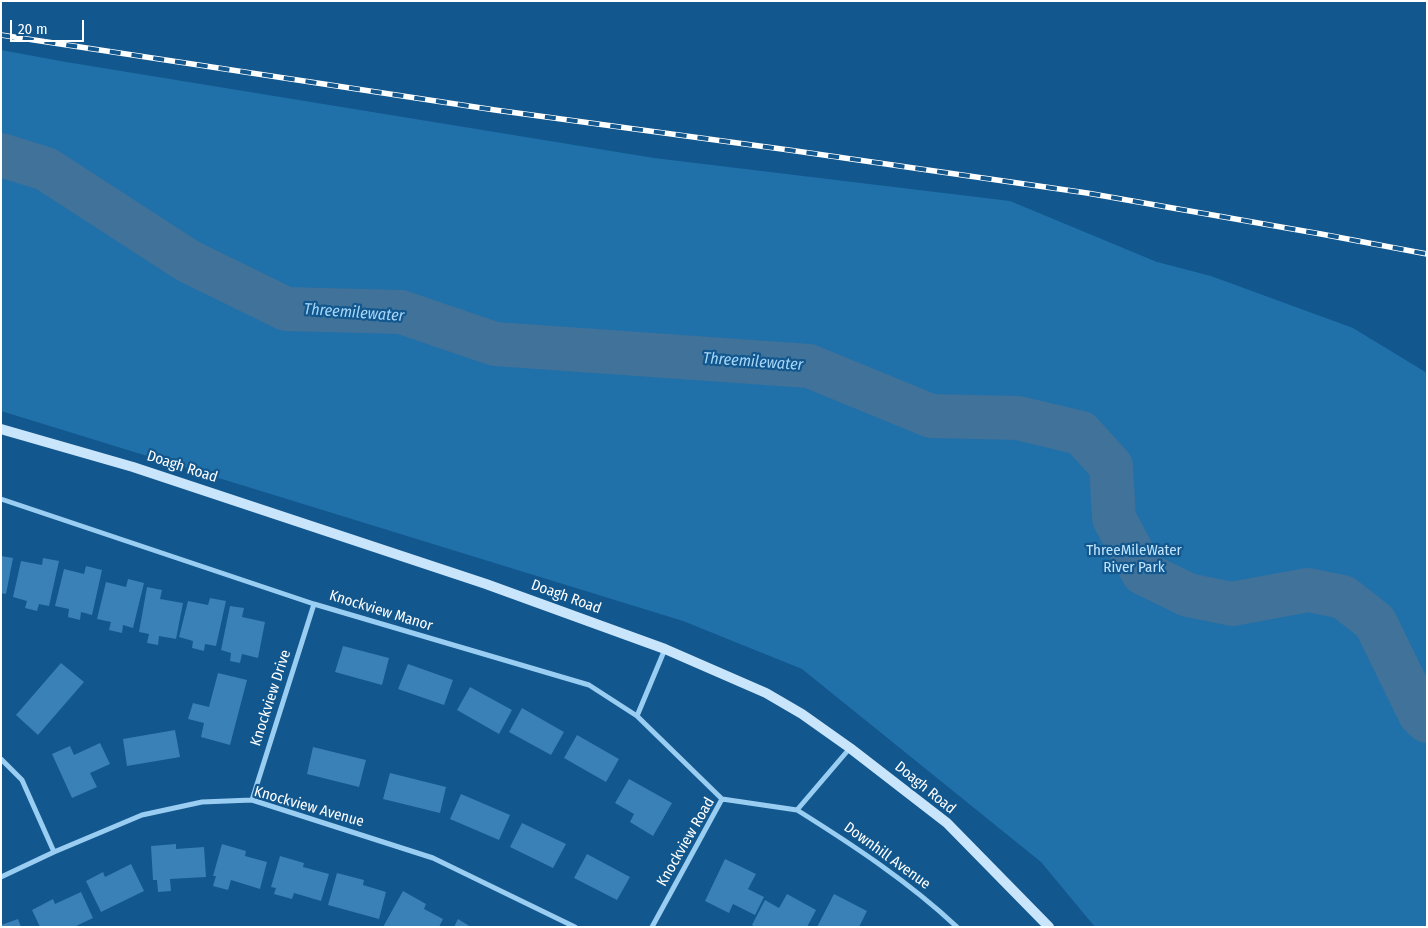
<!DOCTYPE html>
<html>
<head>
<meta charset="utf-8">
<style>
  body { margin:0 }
  #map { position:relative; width:1428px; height:928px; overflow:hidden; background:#12578d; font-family:"Fira Sans Condensed",sans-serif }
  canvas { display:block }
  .frame { position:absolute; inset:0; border:2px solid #fff; pointer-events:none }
  .scale { position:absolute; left:10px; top:20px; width:74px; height:22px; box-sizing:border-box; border:2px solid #fff; border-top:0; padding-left:6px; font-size:15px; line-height:18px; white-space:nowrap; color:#fff; -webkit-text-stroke:4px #12578d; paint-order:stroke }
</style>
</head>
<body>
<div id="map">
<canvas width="1428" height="928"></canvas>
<div class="frame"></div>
<div class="scale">20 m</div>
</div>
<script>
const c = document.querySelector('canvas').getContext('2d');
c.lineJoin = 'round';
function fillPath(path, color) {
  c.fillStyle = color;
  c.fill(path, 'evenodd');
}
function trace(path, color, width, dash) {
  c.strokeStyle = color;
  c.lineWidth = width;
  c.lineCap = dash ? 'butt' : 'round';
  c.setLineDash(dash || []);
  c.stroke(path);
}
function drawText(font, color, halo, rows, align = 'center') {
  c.font = font + ' "Fira Sans Condensed",sans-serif';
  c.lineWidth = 4.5;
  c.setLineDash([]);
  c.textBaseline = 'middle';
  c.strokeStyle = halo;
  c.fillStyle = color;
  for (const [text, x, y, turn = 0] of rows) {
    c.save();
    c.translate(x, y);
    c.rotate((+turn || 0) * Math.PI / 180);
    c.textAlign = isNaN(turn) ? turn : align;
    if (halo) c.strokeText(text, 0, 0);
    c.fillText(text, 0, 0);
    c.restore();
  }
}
fillPath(new Path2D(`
  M 1,50 L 66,62 L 654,158 L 1010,201 L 1157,262 L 1211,276 L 1353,328 L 1427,373 L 1427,927 L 1095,927 L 1041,862 L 802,669 L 683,621 L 1,411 Z`), '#2070aa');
trace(new Path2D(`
  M 1,155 L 46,169 L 188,261 L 286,309 L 401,312 L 495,344 L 809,366 L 931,416 L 1018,418 L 1081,433 L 1111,466 L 1114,518 L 1143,573 L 1188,595 L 1232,604 L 1308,590 L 1343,597 L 1375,622 L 1420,714 L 1427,721`), '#40729a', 44);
fillPath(new Path2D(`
  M 1,556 L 13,558 L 6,594 L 1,593 Z
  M 43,558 L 59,561 L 49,606 L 39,604 L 37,611 L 25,608 L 27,601 L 13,597 L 21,561 L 42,565 Z
  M 86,566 L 102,570 L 92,615 L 81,612 L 80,620 L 68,617 L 69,609 L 55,606 L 64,569 L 84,574 Z
  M 128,579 L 144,583 L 133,628 L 123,625 L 122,633 L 109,630 L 111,622 L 97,619 L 106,582 L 126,587 Z
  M 147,587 L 162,590 L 160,599 L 183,603 L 176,639 L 159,636 L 158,645 L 147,643 L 149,634 L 139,632 Z
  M 210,598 L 226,601 L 216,646 L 205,644 L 204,651 L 192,648 L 193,641 L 179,637 L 188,601 L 208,605 Z
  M 230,606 L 244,608 L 242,617 L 265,622 L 258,658 L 242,654 L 240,663 L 230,661 L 231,653 L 221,650 Z
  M 343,646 L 389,658 L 382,685 L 335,672 Z
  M 61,663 L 84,682 L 38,735 L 16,715 Z
  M 408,664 L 453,680 L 444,705 L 398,689 Z
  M 218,673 L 247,680 L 230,745 L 201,737 L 204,723 L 188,719 L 193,703 L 209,707 Z
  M 470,687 L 512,710 L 499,734 L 457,710 Z
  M 522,708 L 564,732 L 551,755 L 509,732 Z
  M 175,730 L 180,757 L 127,766 L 123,739 Z
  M 577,735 L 619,759 L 606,782 L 564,758 Z
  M 100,743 L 110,764 L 90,773 L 97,787 L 72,798 L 52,754 L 70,746 L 74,755 Z
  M 313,747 L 366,760 L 359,787 L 307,774 Z
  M 390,773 L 446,787 L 440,813 L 383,799 Z
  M 629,779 L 672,803 L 653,836 L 630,822 L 634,814 L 615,803 Z
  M 461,794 L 510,815 L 499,840 L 450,819 Z
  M 522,823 L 566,844 L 553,868 L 510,847 Z
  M 176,844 L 176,849 L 204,847 L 206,877 L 170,879 L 171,891 L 158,892 L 157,880 L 153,880 L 151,846 Z
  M 222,844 L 246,851 L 245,856 L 267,862 L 260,889 L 231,880 L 228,890 L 213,886 L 216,876 L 213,876 Z
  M 587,854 L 630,877 L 617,900 L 574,878 Z
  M 280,856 L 304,863 L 303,867 L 329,874 L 321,901 L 294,893 L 292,899 L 274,894 L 276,888 L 271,887 Z
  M 725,859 L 756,874 L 748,889 L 764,897 L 755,915 L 733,904 L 729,913 L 705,901 Z
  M 131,864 L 144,891 L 101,912 L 86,881 L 103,872 L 105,877 Z
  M 337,873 L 364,880 L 363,885 L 386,892 L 379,919 L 328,905 Z
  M 403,891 L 426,904 L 424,909 L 443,919 L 439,927 L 383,927 Z
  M 81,892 L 93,918 L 74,927 L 40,927 L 32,910 L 53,899 L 55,904 Z
  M 787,894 L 816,910 L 807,927 L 755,927 L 752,925 L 765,900 L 779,908 Z
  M 834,894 L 867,911 L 859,927 L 817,927 Z
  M 18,919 L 21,927 L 1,927 L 1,925 Z
  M 458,919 L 471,927 L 454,927 Z`), '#3a81b7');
trace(new Path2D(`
  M 1,499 L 314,604 L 589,685 L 637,716 L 722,799
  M 637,716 L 665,649
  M 1,759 L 22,780 L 54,852
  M 252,800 L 314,604
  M 797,810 C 853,845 909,882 957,927
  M 1,877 L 54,852 L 142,815 L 202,802 L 252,800 L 433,858 L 575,927
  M 652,927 L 722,799 L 797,810 L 850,748`), '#9acdf2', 5);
trace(new Path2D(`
  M 1,429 L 133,467 L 486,584 L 665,649 L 766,693 L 802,714 L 850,748 L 947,823 L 1049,927`), '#c9e5fc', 10);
const rail = new Path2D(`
  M 1,35 L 495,110 L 789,150 L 1087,193 L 1321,234 L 1427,254`);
trace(rail, '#fff', 5.5);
trace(rail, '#12578d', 4, [11]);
drawText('15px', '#fff', '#12578d', [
  ["Doagh Road",182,467,18],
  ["Doagh Road",566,597,20],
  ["Knockview Manor",381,611,17],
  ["Knockview Drive",271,698,-72],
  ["Doagh Road",925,788,39],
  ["Knockview Avenue",309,807,16],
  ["Knockview Road",686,842,-60],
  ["Downhill Avenue",887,856,36]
]);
drawText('15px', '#c1e4fd', '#12578d', [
  ["ThreeMileWater",1134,551],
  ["River Park",1134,568]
]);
drawText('italic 16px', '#a6d6f9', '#12578d', [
  ["Threemilewater",354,313,4],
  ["Threemilewater",753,362,4]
]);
</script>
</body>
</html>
